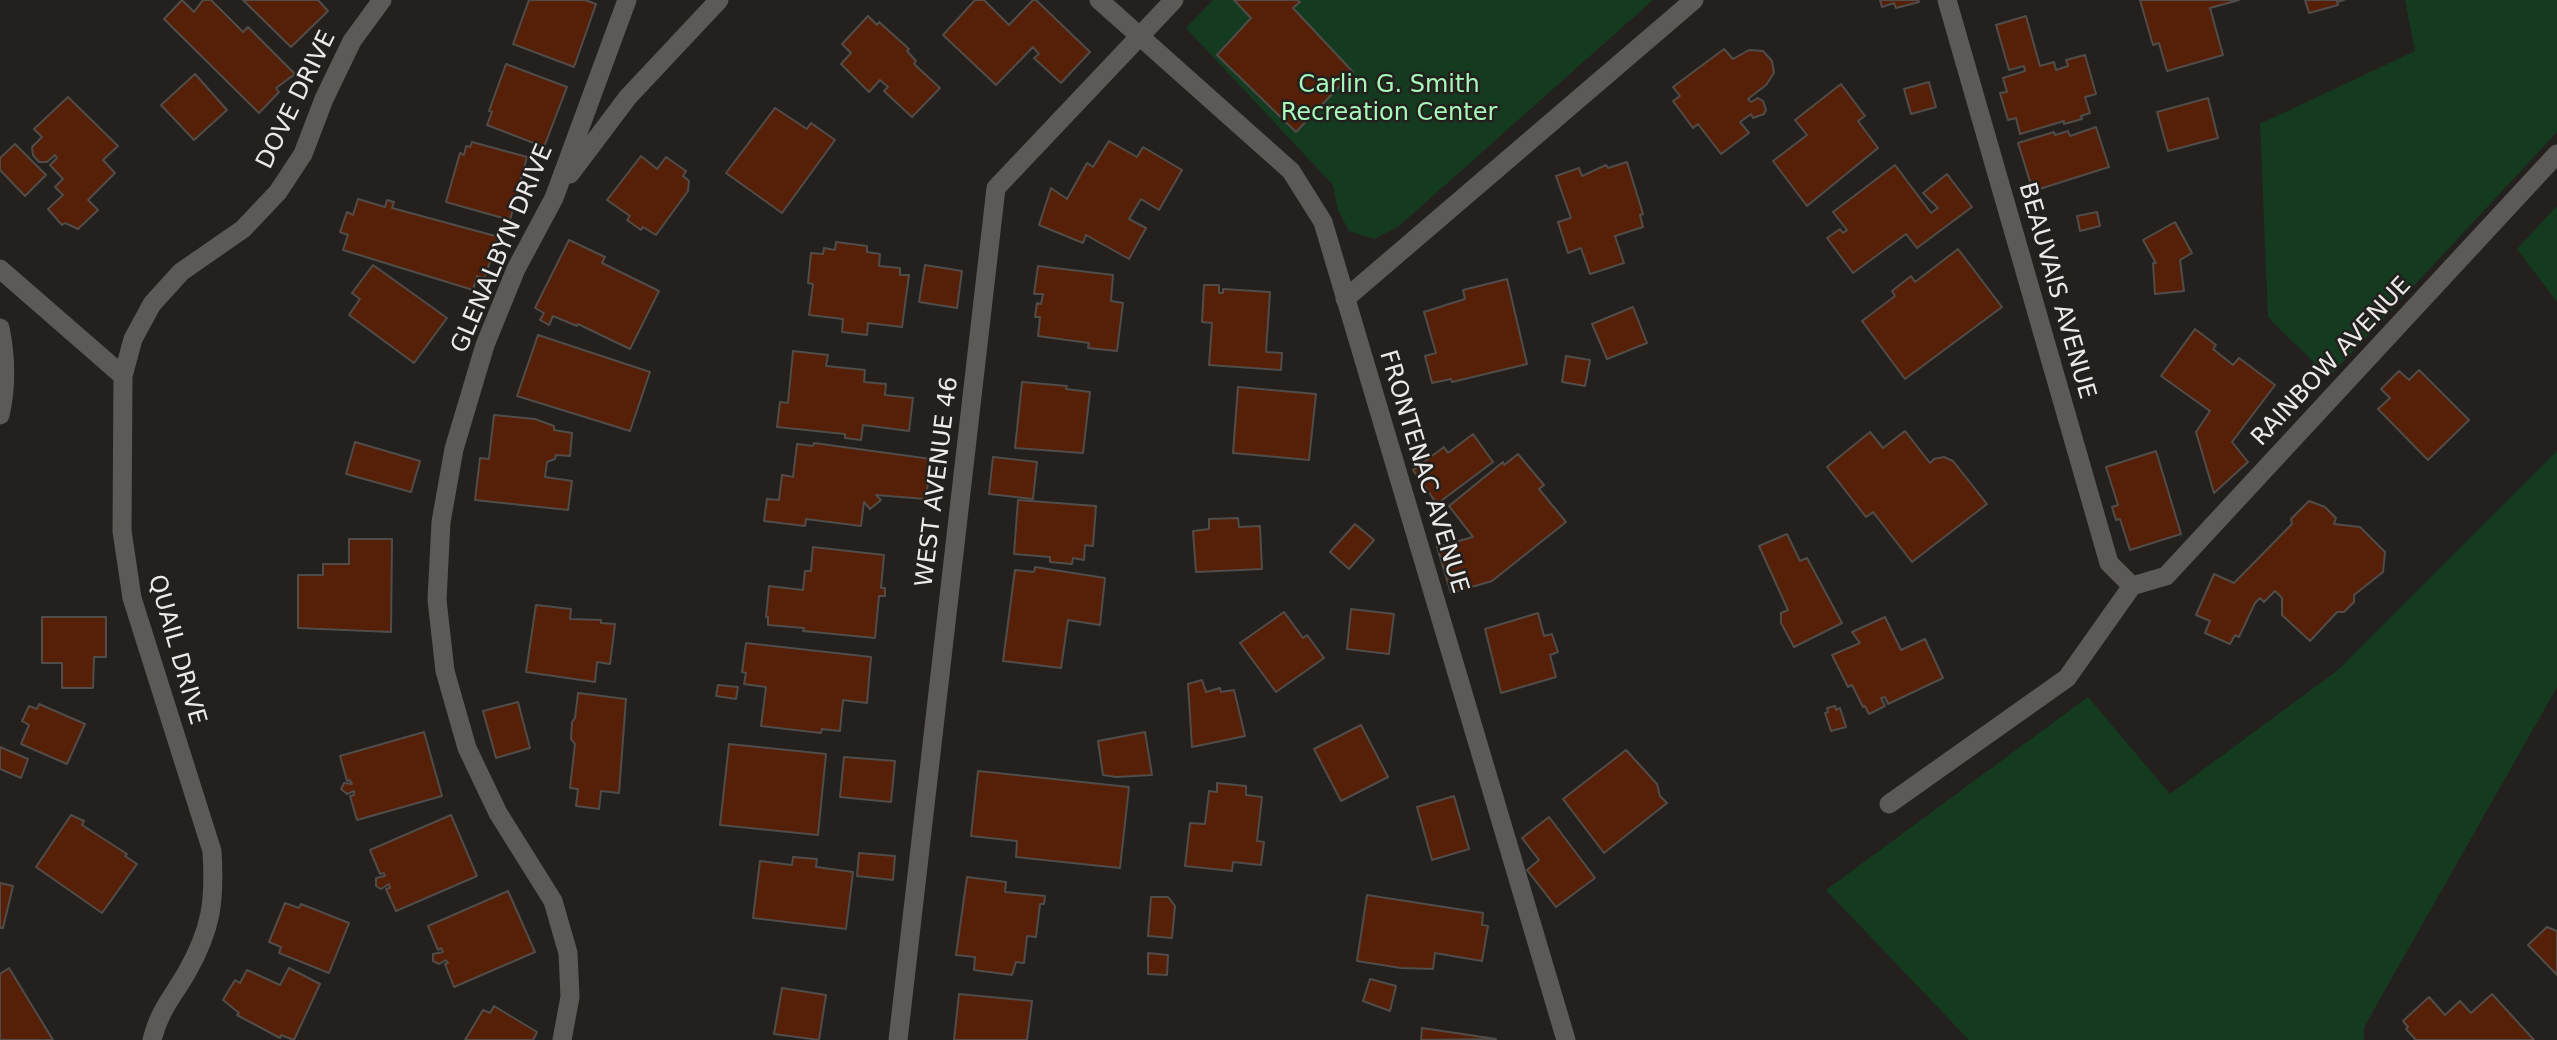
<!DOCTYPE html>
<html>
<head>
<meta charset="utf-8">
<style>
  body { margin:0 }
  canvas { display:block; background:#23201d }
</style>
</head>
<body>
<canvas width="2557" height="1040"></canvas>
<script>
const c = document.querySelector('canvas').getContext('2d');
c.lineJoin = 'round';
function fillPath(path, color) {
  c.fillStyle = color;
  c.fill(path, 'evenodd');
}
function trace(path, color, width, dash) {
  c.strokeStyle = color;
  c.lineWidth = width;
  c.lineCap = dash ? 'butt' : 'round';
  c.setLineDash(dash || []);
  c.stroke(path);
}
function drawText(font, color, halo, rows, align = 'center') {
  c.font = font + ' "DejaVu Sans",sans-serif';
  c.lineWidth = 5;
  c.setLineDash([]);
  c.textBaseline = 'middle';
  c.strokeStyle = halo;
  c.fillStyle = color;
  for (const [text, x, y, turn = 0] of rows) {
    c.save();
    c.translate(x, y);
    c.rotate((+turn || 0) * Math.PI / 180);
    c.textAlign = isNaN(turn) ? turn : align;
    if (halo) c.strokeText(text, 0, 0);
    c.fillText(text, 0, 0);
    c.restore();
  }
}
fillPath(new Path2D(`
  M 1213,0 L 1653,0 L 1399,226 L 1374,239 L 1349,231 L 1338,210 L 1333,185 L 1186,28 Z
  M 2405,0 L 2557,0 L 2557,132 L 2329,377 L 2268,317 L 2260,124 L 2415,51 Z
  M 2557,206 L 2557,302 L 2517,249 Z
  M 2557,451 L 2557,687 L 2364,1027 L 2364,1040 L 1969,1040 L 1826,890 L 2088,697 L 2170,794 L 2338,670 Z`), '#143b20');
const building = new Path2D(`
  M 182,0 L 194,12 L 203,0 L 211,0 L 243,32 L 248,27 L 295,74 L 276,88 L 279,92 L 259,113 L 164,19 Z
  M 243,0 L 318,0 L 328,11 L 291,47 Z
  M 529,0 L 585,0 L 596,4 L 574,67 L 513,44 Z
  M 975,0 L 984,0 L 1009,25 L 1033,0 L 1036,0 L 1090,52 L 1061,83 L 1034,58 L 1039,54 L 1033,47 L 996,85 L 943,35 Z
  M 1234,0 L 1297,0 L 1300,2 L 1293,8 L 1353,72 L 1296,132 L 1217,55 L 1251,18 Z
  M 1880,0 L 1918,0 L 1919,2 L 1896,8 L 1894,3 L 1882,7 Z
  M 2140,0 L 2239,0 L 2210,8 L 2223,55 L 2167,71 L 2159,43 L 2153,45 Z
  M 2305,0 L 2344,0 L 2337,2 L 2338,5 L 2309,13 Z
  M 868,16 L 877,25 L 879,22 L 909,49 L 907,51 L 916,61 L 914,64 L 940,88 L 912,117 L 884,91 L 888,87 L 880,80 L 869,92 L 841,64 L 851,53 L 842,44 Z
  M 2026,16 L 2040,66 L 2054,62 L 2056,70 L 2068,66 L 2066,60 L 2085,55 L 2096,94 L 2085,97 L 2090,113 L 2081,116 L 2082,119 L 2064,124 L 2064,121 L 2020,134 L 2016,118 L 2008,120 L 2000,93 L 2007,92 L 2003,78 L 2025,71 L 2024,66 L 2009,70 L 1996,25 Z
  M 1724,49 L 1733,59 L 1749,50 L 1763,51 L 1772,61 L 1774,73 L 1766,85 L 1748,99 L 1751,102 L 1758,98 L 1763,101 L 1766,110 L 1764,114 L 1753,118 L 1751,114 L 1740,122 L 1749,133 L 1721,154 L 1698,124 L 1693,128 L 1673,101 L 1680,96 L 1673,87 Z
  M 506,64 L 567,87 L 544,147 L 487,125 L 492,112 L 489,111 Z
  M 195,74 L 227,110 L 194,140 L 161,105 Z
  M 1929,82 L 1936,107 L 1911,114 L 1904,89 Z
  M 1841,84 L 1865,116 L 1858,121 L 1878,148 L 1807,206 L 1773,161 L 1807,135 L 1795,120 Z
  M 68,97 L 118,146 L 103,160 L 115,173 L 88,200 L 98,210 L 78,229 L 65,223 L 62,225 L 48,209 L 63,195 L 55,187 L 63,179 L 50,165 L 57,158 L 55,155 L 47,162 L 39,162 L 33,155 L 32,147 L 42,137 L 34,129 Z
  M 2208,98 L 2218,138 L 2168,151 L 2157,112 Z
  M 775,108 L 807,129 L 811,123 L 835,140 L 782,213 L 726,173 Z
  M 2096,127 L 2109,167 L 2033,191 L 2018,143 L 2054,132 L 2055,135 L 2068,131 L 2070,136 Z
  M 1109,141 L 1137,157 L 1143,147 L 1182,170 L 1159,210 L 1141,199 L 1129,219 L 1146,228 L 1129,259 L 1086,235 L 1083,243 L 1039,225 L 1051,188 L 1067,199 L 1087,163 L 1093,167 Z
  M 472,142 L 527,157 L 510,220 L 446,202 L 460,153 L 464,155 L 466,146 L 470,147 Z
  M 15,144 L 46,175 L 25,196 L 0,170 L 0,158 Z
  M 641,156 L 657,169 L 666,157 L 686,171 L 683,176 L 689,181 L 688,191 L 656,235 L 643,227 L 641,230 L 627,220 L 630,216 L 607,200 Z
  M 1627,162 L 1643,214 L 1640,215 L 1643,227 L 1615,236 L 1624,263 L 1590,274 L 1581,248 L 1568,253 L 1558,222 L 1571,218 L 1556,176 L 1579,168 L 1582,176 L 1606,165 L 1608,168 Z
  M 1895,165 L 1931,213 L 1938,208 L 1923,193 L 1947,174 L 1972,207 L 1917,248 L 1906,234 L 1853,273 L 1827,238 L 1840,229 L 1843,233 L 1847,230 L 1833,212 Z
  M 358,199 L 385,207 L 387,200 L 394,202 L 392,208 L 499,237 L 484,279 L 477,276 L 473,290 L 343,250 L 348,235 L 340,232 L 347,212 L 353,215 Z
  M 2097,212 L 2100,226 L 2080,231 L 2077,216 Z
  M 2175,222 L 2192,253 L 2180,260 L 2184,291 L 2155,294 L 2153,263 L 2156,263 L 2143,240 Z
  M 569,240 L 605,257 L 602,263 L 659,291 L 630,349 L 578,324 L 577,326 L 553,316 L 549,325 L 540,320 L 544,313 L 535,308 Z
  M 836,242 L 867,246 L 867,252 L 880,254 L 879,266 L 900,268 L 900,275 L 909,275 L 902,327 L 868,323 L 867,335 L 842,332 L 843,319 L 809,315 L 813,284 L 808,283 L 811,253 L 823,254 L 824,248 L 835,250 Z
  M 1958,249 L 2002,307 L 1905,379 L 1862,321 L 1895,296 L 1892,291 L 1911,276 L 1915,282 Z
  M 373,265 L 447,318 L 414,363 L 349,315 L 360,299 L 352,293 Z
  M 925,265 L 962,271 L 957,308 L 919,302 Z
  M 1038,266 L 1113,275 L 1111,301 L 1123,303 L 1117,351 L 1088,348 L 1089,343 L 1038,336 L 1040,317 L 1035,317 L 1037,303 L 1041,304 L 1043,294 L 1034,294 Z
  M 1507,279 L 1527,364 L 1452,382 L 1451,379 L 1432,383 L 1425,356 L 1436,353 L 1424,312 L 1465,299 L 1463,290 Z
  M 1204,285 L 1219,285 L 1219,293 L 1223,293 L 1223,289 L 1270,292 L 1266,352 L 1282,353 L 1281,370 L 1209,365 L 1212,323 L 1202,322 Z
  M 1633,307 L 1647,343 L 1607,359 L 1592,324 Z
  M 2195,329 L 2216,345 L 2213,349 L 2233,365 L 2239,358 L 2275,385 L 2232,442 L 2248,462 L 2214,493 L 2196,432 L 2210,411 L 2161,376 Z
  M 538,335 L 650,372 L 630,431 L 517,396 Z
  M 793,351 L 828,355 L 826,366 L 865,370 L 864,382 L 886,384 L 885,395 L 913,398 L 909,431 L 863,425 L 861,440 L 845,438 L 845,434 L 777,427 L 780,402 L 788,403 Z
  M 1566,356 L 1590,360 L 1585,386 L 1562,382 Z
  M 2419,370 L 2469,420 L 2428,460 L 2378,409 L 2390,398 L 2381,389 L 2399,371 L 2409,380 Z
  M 1022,382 L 1067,386 L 1066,389 L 1090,392 L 1083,453 L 1015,448 Z
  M 1238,387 L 1316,394 L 1309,460 L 1233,453 Z
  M 494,415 L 535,419 L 554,426 L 554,430 L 572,433 L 570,456 L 556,455 L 555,459 L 547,462 L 545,477 L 572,481 L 568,510 L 475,500 L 480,458 L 489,459 Z
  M 1905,431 L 1930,463 L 1934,459 L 1944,457 L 1953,461 L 1987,504 L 1912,562 L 1873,512 L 1866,517 L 1827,467 L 1870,432 L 1883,448 Z
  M 1473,434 L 1493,462 L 1437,504 L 1413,470 L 1444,447 L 1448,453 Z
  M 355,442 L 420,461 L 411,492 L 346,474 Z
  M 814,443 L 931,459 L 926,499 L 876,495 L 881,500 L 870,509 L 864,502 L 861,526 L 806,519 L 805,526 L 764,521 L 767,499 L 779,500 L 782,475 L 793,477 L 797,444 L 813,446 Z
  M 2156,451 L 2181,534 L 2130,550 L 2120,519 L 2116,520 L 2112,507 L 2118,505 L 2106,467 Z
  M 1518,454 L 1544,485 L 1539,489 L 1566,522 L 1492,581 L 1451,593 L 1437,547 L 1473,537 L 1449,506 L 1503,462 L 1504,465 Z
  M 993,457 L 1037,462 L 1033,499 L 989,494 Z
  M 1018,500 L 1096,506 L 1093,546 L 1085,545 L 1084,560 L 1073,558 L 1072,564 L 1050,562 L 1050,557 L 1014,554 Z
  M 2309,501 L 2325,507 L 2336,518 L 2334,524 L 2360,527 L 2385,552 L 2383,572 L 2354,595 L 2354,602 L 2344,612 L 2337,612 L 2310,641 L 2282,615 L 2282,598 L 2275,591 L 2264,602 L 2260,598 L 2255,603 L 2239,637 L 2235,635 L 2230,644 L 2205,633 L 2210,621 L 2196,615 L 2214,574 L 2234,583 L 2292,524 L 2291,519 Z
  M 1238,518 L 1239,527 L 1260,526 L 1262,569 L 1196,572 L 1193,531 L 1209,529 L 1209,519 Z
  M 1355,524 L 1374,540 L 1349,569 L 1330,552 Z
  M 1787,534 L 1800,561 L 1807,558 L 1842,623 L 1794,647 L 1781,623 L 1781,613 L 1788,610 L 1759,546 Z
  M 349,539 L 392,539 L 391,632 L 298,628 L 298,575 L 323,575 L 323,564 L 349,564 Z
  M 813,547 L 884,555 L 881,588 L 885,588 L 885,596 L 879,596 L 875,638 L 803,631 L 804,628 L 768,625 L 768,617 L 766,617 L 769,586 L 803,590 L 805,571 L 811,571 Z
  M 1035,567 L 1105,578 L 1100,625 L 1068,620 L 1061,668 L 1003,661 L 1015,570 L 1034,572 Z
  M 536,605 L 571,609 L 570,619 L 601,620 L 601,623 L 615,624 L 610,664 L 597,662 L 595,682 L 526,672 Z
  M 1351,609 L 1394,614 L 1389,654 L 1347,649 Z
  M 1284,612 L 1303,638 L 1307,635 L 1324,658 L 1276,692 L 1240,643 Z
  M 1538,613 L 1544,636 L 1552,634 L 1558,652 L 1550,655 L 1556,677 L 1501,693 L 1485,629 Z
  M 42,617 L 106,617 L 106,657 L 94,657 L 93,688 L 62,688 L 62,663 L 42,663 Z
  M 1885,617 L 1901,650 L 1925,639 L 1943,678 L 1888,704 L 1885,697 L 1881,698 L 1885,706 L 1869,714 L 1865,706 L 1863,707 L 1852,685 L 1848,687 L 1832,655 L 1860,643 L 1852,632 Z
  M 746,643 L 871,657 L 867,703 L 843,700 L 840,731 L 822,729 L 821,733 L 761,726 L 766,687 L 744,684 L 746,673 L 742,672 Z
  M 1202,680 L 1206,692 L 1220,688 L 1221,692 L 1234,690 L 1245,736 L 1192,747 L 1188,684 Z
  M 718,685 L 738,687 L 736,699 L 716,696 Z
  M 578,693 L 626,699 L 619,793 L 601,791 L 599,809 L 576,806 L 578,789 L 570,788 L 575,744 L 571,739 L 572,722 L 575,718 Z
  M 518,702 L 530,748 L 496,758 L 483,711 Z
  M 39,704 L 85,724 L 67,764 L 21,744 L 29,725 L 22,721 L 29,706 L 37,709 Z
  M 1835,706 L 1836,710 L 1840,708 L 1846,727 L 1831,731 L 1825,713 L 1828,712 L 1827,708 Z
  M 1361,725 L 1388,777 L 1341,801 L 1314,749 Z
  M 424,732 L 442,796 L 357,820 L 350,796 L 354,795 L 354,791 L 347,794 L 341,789 L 344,783 L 352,784 L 350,780 L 347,781 L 340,756 Z
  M 1145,732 L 1152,775 L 1116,777 L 1103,775 L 1098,741 Z
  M 729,744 L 826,754 L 818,835 L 720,825 Z
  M 0,747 L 28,759 L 21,778 L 0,769 Z
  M 1626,750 L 1657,784 L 1660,796 L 1667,803 L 1604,853 L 1563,799 Z
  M 844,757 L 895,761 L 891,802 L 840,797 Z
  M 978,771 L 1129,787 L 1120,868 L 1016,857 L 1017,841 L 971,836 Z
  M 1217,783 L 1246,786 L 1246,795 L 1262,797 L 1257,841 L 1264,842 L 1261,865 L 1233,862 L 1232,871 L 1185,866 L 1190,823 L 1205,824 L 1209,791 L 1217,792 Z
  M 1454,796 L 1469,849 L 1432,860 L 1417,807 Z
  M 71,815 L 84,821 L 82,825 L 127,854 L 125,856 L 137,864 L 102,913 L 36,867 Z
  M 451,815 L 477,876 L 396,911 L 386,889 L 390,888 L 389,884 L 381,889 L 376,886 L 376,878 L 385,876 L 384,873 L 380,874 L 370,850 Z
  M 1549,817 L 1595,878 L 1556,907 L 1527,870 L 1539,860 L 1522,838 Z
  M 859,853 L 895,856 L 893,880 L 857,876 Z
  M 793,857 L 817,859 L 816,867 L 853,872 L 846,929 L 753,918 L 760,861 L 792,865 Z
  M 967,877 L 1006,882 L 1005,892 L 1045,896 L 1044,904 L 1040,904 L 1036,937 L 1027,936 L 1024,963 L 1016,962 L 1012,975 L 974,970 L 975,957 L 956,955 Z
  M 0,883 L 13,886 L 3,928 L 0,928 Z
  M 508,891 L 535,952 L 454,987 L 445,964 L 448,963 L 446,960 L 439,964 L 433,961 L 433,954 L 443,952 L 441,948 L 438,950 L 428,926 Z
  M 1367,895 L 1483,913 L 1482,925 L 1488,926 L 1482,961 L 1435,953 L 1433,969 L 1401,968 L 1357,961 Z
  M 1151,897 L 1168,897 L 1175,906 L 1172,938 L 1148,936 Z
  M 285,903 L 299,908 L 301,904 L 349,923 L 329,973 L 279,953 L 281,947 L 269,942 Z
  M 2547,927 L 2557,931 L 2557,975 L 2528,945 Z
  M 1148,953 L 1168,955 L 1167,975 L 1148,974 Z
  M 9,968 L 53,1040 L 0,1040 L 0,974 Z
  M 289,968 L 320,984 L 294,1040 L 281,1035 L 280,1038 L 237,1015 L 239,1013 L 223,1000 L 235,980 L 240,983 L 247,970 L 280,985 Z
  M 1370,979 L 1396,986 L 1390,1011 L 1363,1001 Z
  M 782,988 L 826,995 L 819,1040 L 774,1034 Z
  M 959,994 L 1032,1001 L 1027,1040 L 954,1040 Z
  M 2492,994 L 2534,1040 L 2416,1040 L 2406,1029 L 2408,1027 L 2403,1021 L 2429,997 L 2445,1015 L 2460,1001 L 2471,1013 Z
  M 494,1006 L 537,1032 L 533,1040 L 465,1040 L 483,1010 L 490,1013 Z
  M 1422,1028 L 1496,1039 L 1421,1040 Z`);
fillPath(building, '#552007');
trace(building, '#504c4a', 2);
trace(new Path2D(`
  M 1099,0 L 1291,171 L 1323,222 L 1566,1040
  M 1947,0 L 2109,563 L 2132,586
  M 570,174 L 628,97 L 719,0
  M 0,269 L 123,376 L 122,531 L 132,598 L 212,851 C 215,900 212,928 187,972 C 172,998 160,1009 152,1040
  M 1345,299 L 1694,0
  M 0,328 C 6,357 7,385 0,415
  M 123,376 L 133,339 L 152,304 L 181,272 L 243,229 L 278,192 L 303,154 L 324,99 L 352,41 L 382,0
  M 2132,586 L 2166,576 L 2557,154
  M 1889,804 L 2067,678 L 2132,586
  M 562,1040 L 570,997 L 568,953 L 553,901 L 498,813 L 467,748 L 445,671 L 437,600 L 441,522 L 454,449 L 485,345 L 516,269 L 554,198 L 627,0
  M 898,1040 L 996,188 L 1174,0`), '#5d5956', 19);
drawText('24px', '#a7f8ba', '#23201d', [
  ["Carlin G. Smith",1389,86],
  ["Recreation Center",1389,114]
]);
drawText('24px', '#eceae8', '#23201d', [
  ["DOVE DRIVE",297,100,-64],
  ["GLENALBYN DRIVE",503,249,-67],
  ["BEAUVAIS AVENUE",2056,291,74],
  ["RAINBOW AVENUE",2332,362,-47],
  ["FRONTENAC AVENUE",1423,472,73],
  ["WEST AVENUE 46",938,482,-83],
  ["QUAIL DRIVE",176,650,74]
]);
</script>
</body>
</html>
